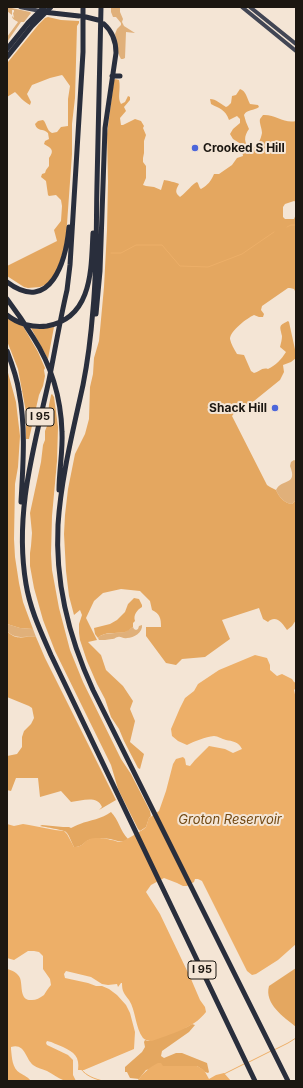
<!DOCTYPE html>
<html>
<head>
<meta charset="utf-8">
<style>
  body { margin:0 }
  #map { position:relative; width:303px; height:1088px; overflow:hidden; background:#f4e5d5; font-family:Inter,sans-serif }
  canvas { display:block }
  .frame { position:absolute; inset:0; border:8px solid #1c1711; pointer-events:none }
</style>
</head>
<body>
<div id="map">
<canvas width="303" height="1088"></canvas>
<div class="frame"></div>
</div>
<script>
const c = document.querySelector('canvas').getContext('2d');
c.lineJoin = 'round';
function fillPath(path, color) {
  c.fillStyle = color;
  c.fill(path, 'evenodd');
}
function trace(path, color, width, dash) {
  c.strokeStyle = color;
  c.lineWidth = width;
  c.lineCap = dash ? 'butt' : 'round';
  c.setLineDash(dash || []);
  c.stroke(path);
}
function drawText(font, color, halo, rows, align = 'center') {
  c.font = font + ' Inter,sans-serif';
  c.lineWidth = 4;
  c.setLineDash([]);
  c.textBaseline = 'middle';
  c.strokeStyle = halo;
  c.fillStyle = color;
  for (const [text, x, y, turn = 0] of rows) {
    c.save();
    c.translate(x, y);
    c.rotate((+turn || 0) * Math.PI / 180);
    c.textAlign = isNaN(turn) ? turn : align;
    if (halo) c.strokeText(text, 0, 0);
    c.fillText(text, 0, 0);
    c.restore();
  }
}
fillPath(new Path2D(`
  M 7,7 L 30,12 L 31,13 L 24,22 L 21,22 L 7,42 L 7,37 L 18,22 C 15,20 12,19 12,16 L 14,18 L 13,13 L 14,12 L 14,10 L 12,10 L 12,15 L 7,11 Z
  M 111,7 L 120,7 L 120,12 L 123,19 L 122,22 L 124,26 L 135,33 L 126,32 L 125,58 L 123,59 L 121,59 C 116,51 118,42 115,34 L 117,29 L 121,25 L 121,23 L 116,17 L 113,17 L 111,12 Z
  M 294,460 L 296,461 L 296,500 L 292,504 C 284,503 279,497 276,490 C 282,478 298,486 290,466 L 291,462 Z
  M 7,624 L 20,628 L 33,629 L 36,637 C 24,636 16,640 7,631 Z
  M 142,625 C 143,632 134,638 127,638 C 123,639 121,636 118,637 C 114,638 115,639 112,639 C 107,640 103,640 99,640 L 98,638 L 100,636 L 105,634 L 125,632 L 133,627 L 134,629 L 136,630 L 138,629 L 139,626 Z`), '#e0b07a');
fillPath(new Path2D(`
  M 48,17 L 61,20 L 79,21 L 79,23 L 77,26 L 75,98 L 72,124 L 72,154 L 67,224 L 65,246 L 56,273 L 47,284 L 40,287 L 28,288 L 24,287 L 7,276 L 7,266 L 57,241 L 54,230 L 61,221 L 62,206 L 61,200 L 56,195 L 49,196 L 48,195 L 46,181 L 41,177 L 42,174 L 45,173 L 46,170 L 49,166 L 49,158 C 55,150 51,148 44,144 L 45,141 L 49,139 L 48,133 C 43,128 37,132 35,124 L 38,121 L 43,120 C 47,123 46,130 52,133 L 57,132 L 61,127 L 68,126 L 68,99 L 70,86 L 63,76 L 62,75 L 50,78 L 32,85 L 27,94 L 31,102 L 30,105 C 23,101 20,97 15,92 L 7,97 L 7,64 L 8,62 L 39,24 L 45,18 Z
  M 115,79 L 119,80 C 121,89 117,98 121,104 L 125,102 L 128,96 L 130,97 L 130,100 L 124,107 L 126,111 L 120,118 L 121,125 L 123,125 L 135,119 L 141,121 L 144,126 L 143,128 L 146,135 L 144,141 L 144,153 L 143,158 L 143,162 L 146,166 L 146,178 L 143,185 L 146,186 L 154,187 L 161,190 L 164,180 C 166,180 178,183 179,184 C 177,188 174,192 179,196 L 180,197 C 187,192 192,184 197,182 C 199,184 199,188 201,189 C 208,185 211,181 214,174 L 219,174 L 232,165 L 237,158 L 243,156 L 241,144 L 233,139 L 230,134 L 233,129 L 240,123 L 240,119 L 237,116 L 229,120 C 225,109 220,109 211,104 L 210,99 C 216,99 221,104 226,107 L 228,106 L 231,103 L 232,96 L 236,95 L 240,89 C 246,91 247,98 250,104 L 258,105 L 259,107 C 254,111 247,109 244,115 L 246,122 L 249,129 C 244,136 243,143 251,149 C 257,148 261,139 262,133 C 262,128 259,123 260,119 L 263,115 C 275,114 284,124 296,121 L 296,134 L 295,135 L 296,139 L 296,202 L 294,201 L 285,204 L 283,207 L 283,217 L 285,219 L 294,219 L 296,214 L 296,293 L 294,289 L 290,288 L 288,288 L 262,306 L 261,310 L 264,314 L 263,317 L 259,317 L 254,315 C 247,318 230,331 230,339 C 231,344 234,349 237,354 L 244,355 L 251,371 L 254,373 C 259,372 262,367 268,369 C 276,365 281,360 286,352 L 280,347 C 281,343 282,339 282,336 C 280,326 278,326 288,321 L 289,322 L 296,354 L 296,358 L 291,362 L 283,365 L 284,372 L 280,380 L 254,401 L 235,412 L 232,416 L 267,485 L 270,487 L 276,490 C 279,497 284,503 292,504 L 296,500 L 296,620 L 292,626 L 287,630 C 283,624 276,614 268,622 L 263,619 L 259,608 L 222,620 L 230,639 L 205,657 L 182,659 L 176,665 L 166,663 L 146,636 L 146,627 L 161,627 C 161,618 160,614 152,610 L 150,601 L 140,591 L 121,589 L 103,593 L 94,601 L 86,618 L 97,640 L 88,642 L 101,655 L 106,670 L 123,686 L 133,701 L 130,709 L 135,721 L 130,742 L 144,754 L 140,769 L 138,768 L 124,741 L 119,729 L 111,717 L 105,699 L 97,684 L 87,661 L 80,640 L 79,633 L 79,624 L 82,615 L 80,610 L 74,615 L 69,596 L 66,571 L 64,534 L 65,515 L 68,489 L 75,454 L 85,434 L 89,419 L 90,387 L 93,374 L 94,358 L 99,341 L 104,287 L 107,230 L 108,182 L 107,134 L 114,80 Z
  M 7,318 L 23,326 L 38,352 L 45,368 L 44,370 L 45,376 L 43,386 L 39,395 L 29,439 L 26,439 L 26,412 L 18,369 L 7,341 Z
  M 54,327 L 48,359 L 31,328 L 38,329 Z
  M 7,369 L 16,402 L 20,436 L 18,467 L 15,484 L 14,539 L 15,557 L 19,583 L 23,602 L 33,629 L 20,628 L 7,624 Z
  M 52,394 L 54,397 L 58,427 L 57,461 L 52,516 L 51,554 L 52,570 L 59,608 L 70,650 L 83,682 L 121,759 L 131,774 L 150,811 L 151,816 L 149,818 L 146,827 L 140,831 L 138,829 L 118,789 L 111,765 L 55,651 L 43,620 L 34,588 L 30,566 L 30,553 L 31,546 L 32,533 L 30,513 L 41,462 L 43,445 L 45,440 L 45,431 L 47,426 L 49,405 L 51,395 Z
  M 134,598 L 139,599 L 142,605 L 142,607 C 137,610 133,615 135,621 L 133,623 L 133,627 C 131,628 127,632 125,632 C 116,634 104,631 98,638 L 95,634 L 94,628 L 110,624 L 117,620 L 125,612 L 128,604 Z
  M 7,631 C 16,641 23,636 36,637 L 45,658 L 116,800 L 99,810 L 102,807 C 97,795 82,801 71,802 L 61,791 L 40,797 L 38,778 L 16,778 L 11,791 L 7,790 L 7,756 L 17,754 L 22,747 L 22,737 L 24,731 L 31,724 L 34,718 L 32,708 L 29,706 L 7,697 Z
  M 111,812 C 119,820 120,831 128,839 C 121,844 117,840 110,839 C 105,838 99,838 94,839 C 84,839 85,847 74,847 C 71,842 70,836 66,832 C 64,830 45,827 40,826 L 42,825 L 63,827 L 69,827 L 71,828 C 74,827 76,825 80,824 C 90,820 102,819 111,812 Z
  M 296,968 L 296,1027 C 284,1017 264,1004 269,986 Z
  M 192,1024 L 195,1025 L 189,1032 L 162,1051 L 161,1056 L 164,1058 L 176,1053 L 182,1053 L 207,1063 L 209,1072 L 208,1073 L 205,1072 L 203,1070 L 197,1066 L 163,1066 L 146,1070 L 139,1079 L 130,1078 L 127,1072 L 125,1072 L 125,1067 L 142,1052 L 145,1047 L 144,1042 L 145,1040 L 148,1041 L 187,1027 Z`), '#e4a760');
fillPath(new Path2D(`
  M 255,655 L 267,658 L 270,665 L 270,670 L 277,676 L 282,674 L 292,679 L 294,682 L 296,683 L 296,688 L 294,690 L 296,699 L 296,944 L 278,960 L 256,974 L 252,975 L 247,971 L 202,881 L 198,879 L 195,879 L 194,882 L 187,886 L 183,886 L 177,883 L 164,878 L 151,885 L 146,892 L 160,914 L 191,979 L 200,1000 L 205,1007 L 206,1012 C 193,1029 170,1034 152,1041 C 148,1041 145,1040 143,1038 C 135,1027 136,1011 129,1000 C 124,993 122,992 122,983 L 121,983 L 118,987 L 117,984 L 108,985 L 102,984 L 91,977 L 66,971 L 64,974 L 65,978 L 88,983 L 96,986 L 102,986 L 109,989 L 117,995 L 126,1005 L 130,1013 L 135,1032 L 134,1049 L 84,1070 L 78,1070 C 80,1057 74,1052 63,1047 C 57,1045 53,1042 47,1041 L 46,1043 L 47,1045 L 68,1055 L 73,1060 L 73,1075 L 76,1081 C 72,1081 67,1082 63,1080 C 58,1078 53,1074 47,1071 C 43,1069 37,1068 33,1065 C 25,1058 25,1043 11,1047 L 11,1049 C 12,1058 12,1068 20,1073 C 25,1076 28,1077 31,1081 L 7,1081 L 7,969 C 12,970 18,973 20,978 C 23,986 19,1001 32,1000 C 36,1000 40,998 44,995 C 46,992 48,988 51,985 L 50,979 L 43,969 L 43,956 L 39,952 L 34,951 L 28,951 L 14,960 L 7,958 L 7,824 L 14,826 L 23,824 L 29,825 L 55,830 L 64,831 L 67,834 L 74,847 C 84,847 83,841 90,839 C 94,837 107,838 111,840 C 114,840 117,842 120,842 C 123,842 145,829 146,827 C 147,824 148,820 149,818 L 159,811 L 166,791 L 173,764 L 176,759 L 183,757 L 185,759 L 186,765 L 190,766 L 195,760 L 209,746 L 225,749 L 233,753 L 242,749 C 239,742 232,741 226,740 C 222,739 218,736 214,736 C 205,737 195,741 187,745 L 178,741 L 172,736 L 171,729 L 180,708 L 185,698 L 194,691 L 198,684 L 219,670 Z
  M 158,1063 L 161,1063 L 163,1066 L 197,1066 L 204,1070 L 209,1079 L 216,1075 L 224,1073 L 231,1081 L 137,1081 C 143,1074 149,1067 158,1063 Z`), '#edaf68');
trace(new Path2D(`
  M 287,227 L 291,225 L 296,225
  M 111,253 L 121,253 L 136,245 L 162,245 L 180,266 L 208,267 L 242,254 L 274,232
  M 274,1050 L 288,1043 L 296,1038
  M 249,1062 L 271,1051
  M 81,1069 C 86,1076 95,1079 103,1081
  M 224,1074 L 244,1064`), '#edaf68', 1);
trace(new Path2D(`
  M 20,7 L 40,11
  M 242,7 L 296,51
  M 250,7 L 296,44`), '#424654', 4);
trace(new Path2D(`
  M 83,7 L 83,52 L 70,265 L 67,290 C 60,320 55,350 49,380 C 34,448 14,513 26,584 C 30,609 41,632 51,655 L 255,1081
  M 101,7 C 100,66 98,125 97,184 C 96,226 97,268 93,309 C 91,335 88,360 83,385 C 73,431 61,478 58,525 C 55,583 69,638 93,690 L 288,1081
  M 43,12 L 79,16
  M 86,17 L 98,20
  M 7,49 L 28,23 L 44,7
  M 7,57 L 32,26 L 51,7
  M 112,76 L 120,76
  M 7,282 C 51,315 66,260 69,227
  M 7,299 C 16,311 25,324 33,337 C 51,365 61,398 62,432 C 63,451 59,471 59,490
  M 96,314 L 100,271 L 105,128 L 116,53 C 116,42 113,32 104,24
  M 7,315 C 18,324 33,328 47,326 C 93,318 91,268 93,233
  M 7,351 C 12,364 17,378 19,392 C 26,428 23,465 21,502`), '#292e3c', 5);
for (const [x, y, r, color] of [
  [195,148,4,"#4c66da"],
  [275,408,4,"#4c66da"]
]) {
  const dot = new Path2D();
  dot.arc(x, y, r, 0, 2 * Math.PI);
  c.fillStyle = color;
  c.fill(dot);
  trace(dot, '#f4e5d5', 1.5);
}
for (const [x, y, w] of [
  [40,417,28],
  [202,970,28]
]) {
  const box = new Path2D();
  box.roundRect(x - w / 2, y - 9, w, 18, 3);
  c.fillStyle = '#f4e5d5';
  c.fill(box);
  trace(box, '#1c1711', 1);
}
drawText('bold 11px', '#1c1711', null, [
  ["I 95",40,417],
  ["I 95",202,970]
]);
drawText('bold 12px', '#1c1711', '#f4e5d5', [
  ["Crooked S Hill",203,148],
  ["Shack Hill",267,408,"right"]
], 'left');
drawText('italic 13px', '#724913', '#f4e5d5', [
  ["Groton Reservoir",230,820]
]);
</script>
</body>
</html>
